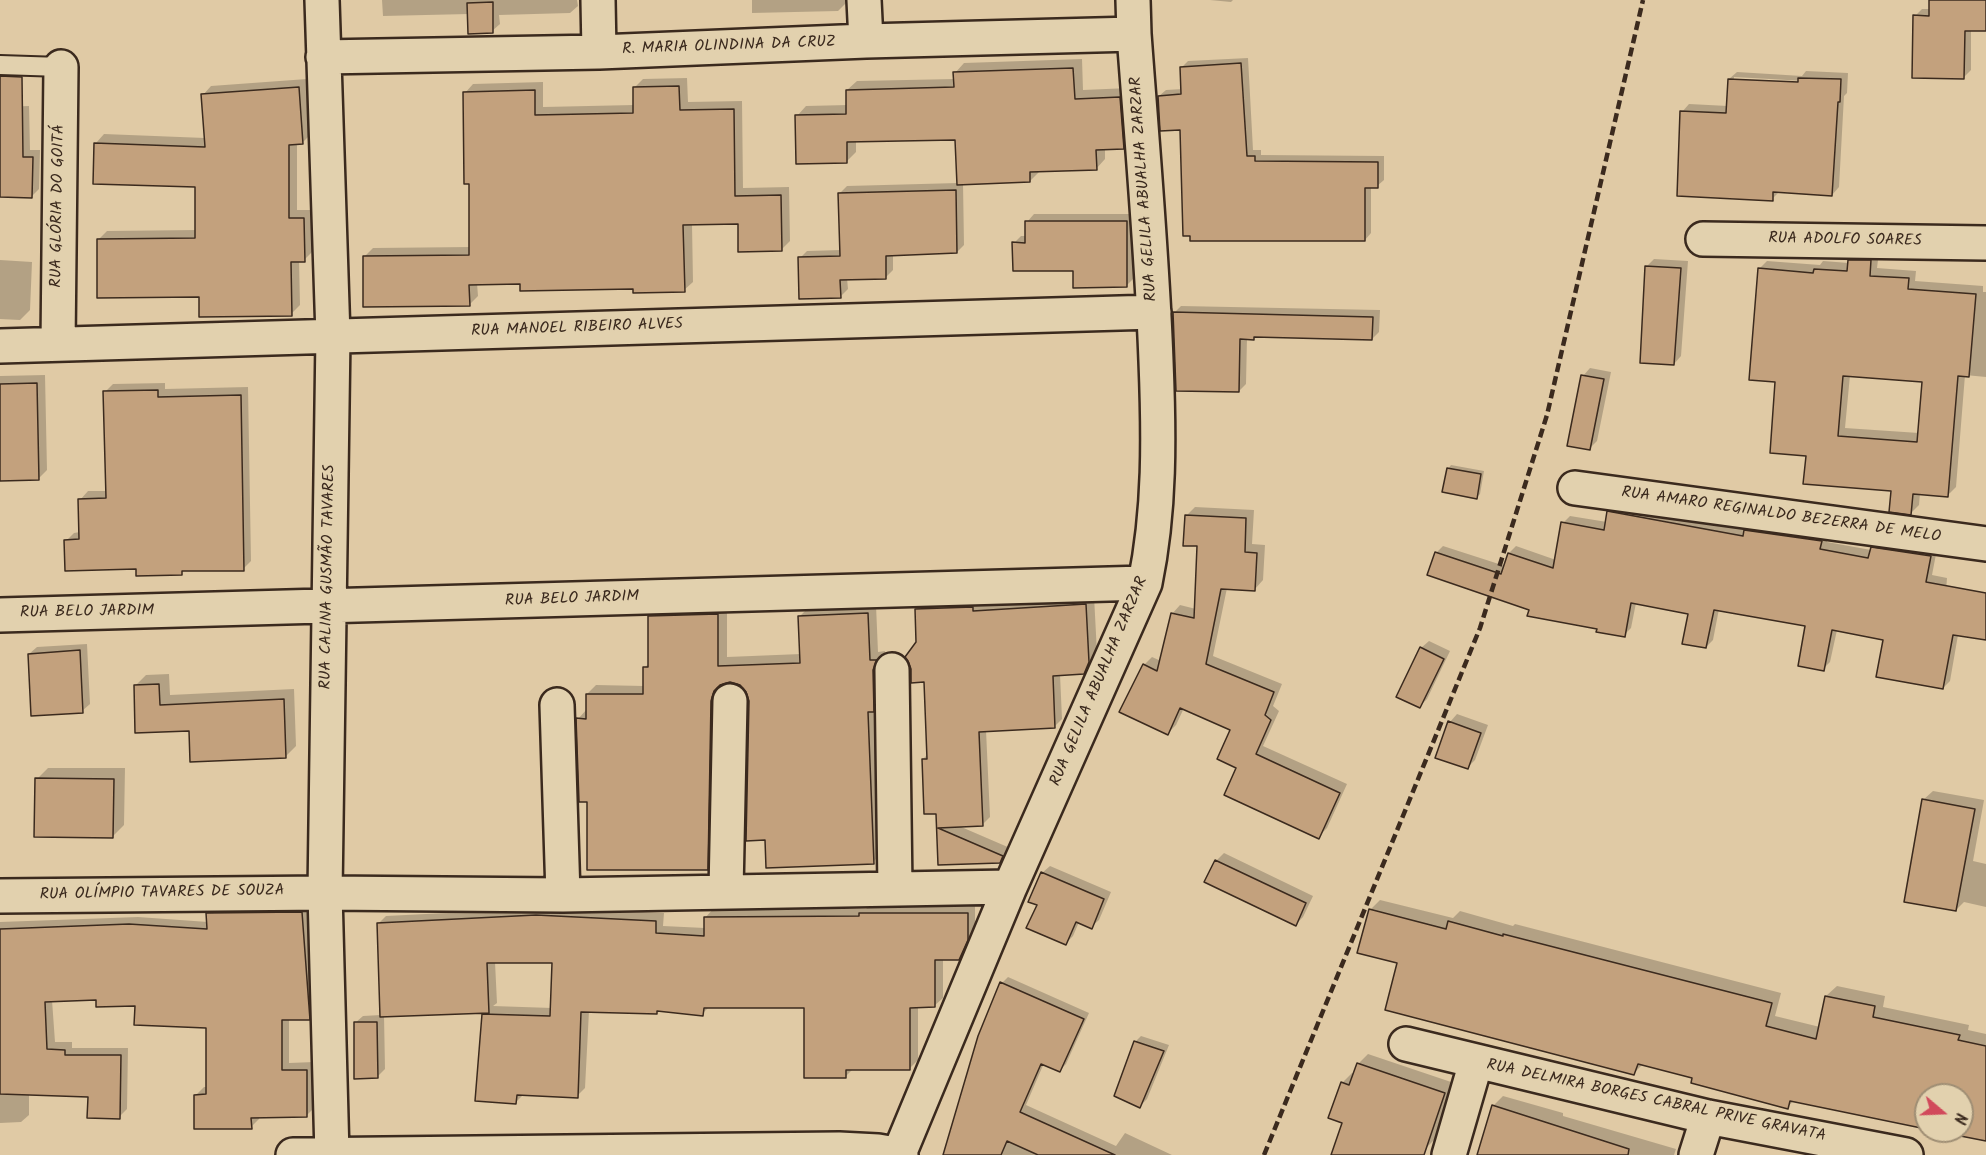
<!DOCTYPE html>
<html>
<head>
<meta charset="utf-8">
<style>
  body { margin:0 }
  #map { position:relative; width:1986px; height:1155px; overflow:hidden; background:#e0caa5; font-family:Kalam,sans-serif }
  canvas { display:block }
  .north { position:absolute; left:1914px; top:1083px; width:60px; height:60px; box-sizing:border-box; background:#e2d1ae; border:2px solid #9f8e74; border-radius:50%; rotate:109deg; font-size:16px; font-weight:700; line-height:24px; text-align:center; color:#3b2a1e }
  .north::after { content:''; display:block; margin:auto; width:21px; height:27px; background:#d1495b; clip-path:polygon(50% 0,100% 100%,50% 72%,0 100%) }
</style>
</head>
<body>
<div id="map">
<canvas width="1986" height="1155"></canvas>
<div class="north">N</div>
</div>
<script>
const c = document.querySelector('canvas').getContext('2d');
c.lineJoin = 'round';
function fillPath(path, color) {
  c.fillStyle = color;
  c.fill(path, 'evenodd');
}
function trace(path, color, width, dash) {
  c.strokeStyle = color;
  c.lineWidth = width;
  c.lineCap = dash ? 'butt' : 'round';
  c.setLineDash(dash || []);
  c.stroke(path);
}
function drawText(font, color, halo, rows, align = 'center') {
  c.font = font + ' Kalam,sans-serif';
  c.lineWidth = 4.5;
  c.setLineDash([]);
  c.textBaseline = 'middle';
  c.strokeStyle = halo;
  c.fillStyle = color;
  for (const [text, x, y, turn = 0] of rows) {
    c.save();
    c.translate(x, y);
    c.rotate((+turn || 0) * Math.PI / 180);
    c.textAlign = isNaN(turn) ? turn : align;
    if (halo) c.strokeText(text, 0, 0);
    c.fillText(text, 0, 0);
    c.restore();
  }
}
fillPath(new Path2D(`
  M 382,0 L 577,0 L 578,6 L 570,13 L 499,15 L 500,24 L 492,31 L 469,14 L 383,16 Z
  M 752,0 L 847,0 L 847,2 L 838,11 L 752,13 Z
  M 1210,0 L 1233,0 L 1231,2 Z
  M 1931,0 L 1986,0 L 1986,30 L 1971,29 L 1971,70 L 1964,77 L 1915,16 L 1922,9 L 1931,9 Z
  M 1248,58 L 1253,150 L 1261,150 L 1261,155 L 1384,156 L 1384,180 L 1377,186 L 1371,186 L 1371,233 L 1365,240 L 1182,128 L 1159,96 L 1166,90 L 1183,89 L 1181,68 L 1188,61 Z
  M 1082,59 L 1083,90 L 1129,88 L 1133,138 L 1123,147 L 1105,148 L 1105,159 L 1096,169 L 1039,172 L 1030,181 L 963,183 L 964,245 L 957,252 L 893,254 L 893,270 L 886,277 L 847,278 L 848,289 L 840,297 L 800,258 L 807,251 L 841,250 L 840,193 L 847,186 L 958,183 L 957,138 L 856,141 L 856,152 L 847,161 L 797,116 L 806,106 L 848,105 L 847,90 L 857,81 L 955,79 L 955,73 L 964,63 Z
  M 1806,71 L 1848,73 L 1847,93 L 1844,96 L 1839,187 L 1832,195 L 1779,192 L 1772,199 L 1682,112 L 1689,104 L 1728,106 L 1729,79 L 1737,72 L 1802,76 ZM 1734,77 L 1805,81 L 1805,84 L 1734,80 Z
  M 687,78 L 688,102 L 742,101 L 743,188 L 789,187 L 790,241 L 782,249 L 739,222 L 692,224 L 693,282 L 684,290 L 522,283 L 477,283 L 478,296 L 469,305 L 364,257 L 373,248 L 471,247 L 470,183 L 465,93 L 473,84 L 543,82 L 543,107 L 634,105 L 634,88 L 643,79 Z
  M 307,79 L 311,134 L 302,143 L 297,143 L 297,210 L 313,210 L 313,251 L 304,260 L 299,260 L 300,305 L 291,314 L 201,296 L 98,240 L 107,231 L 196,230 L 197,186 L 96,143 L 104,134 L 205,138 L 203,95 L 211,86 Z
  M 29,106 L 30,150 L 40,150 L 39,189 L 31,197 L 0,196 L 0,107 Z
  M 1034,214 L 1133,214 L 1133,279 L 1126,286 L 1074,269 L 1014,243 L 1021,236 L 1027,236 L 1027,222 Z
  M 1858,252 L 1879,252 L 1877,268 L 1916,271 L 1915,281 L 1983,286 L 1983,292 L 1986,292 L 1986,377 L 1965,375 L 1956,487 L 1948,495 L 1920,493 L 1919,505 L 1911,513 L 1892,490 L 1807,455 L 1777,380 L 1759,269 L 1767,261 L 1820,265 L 1823,261 L 1849,263 ZM 1850,375 L 1923,380 L 1919,433 L 1845,428 Z
  M 1654,259 L 1688,261 L 1681,356 L 1674,364 L 1647,266 Z
  M 0,260 L 32,262 L 30,310 L 20,320 L 0,319 Z
  M 1181,306 L 1380,310 L 1379,332 L 1372,339 L 1256,335 L 1253,338 L 1247,338 L 1246,384 L 1239,391 L 1174,313 Z
  M 1590,368 L 1611,372 L 1597,441 L 1589,449 L 1583,376 Z
  M 45,375 L 47,470 L 38,479 L 0,480 L 0,376 Z
  M 165,383 L 165,389 L 248,387 L 251,561 L 243,569 L 185,570 L 181,573 L 138,568 L 66,541 L 74,533 L 80,532 L 80,500 L 88,491 L 107,491 L 105,392 L 113,384 Z
  M 1451,465 L 1484,471 L 1480,494 L 1477,497 L 1448,469 Z
  M 1616,505 L 1747,529 L 1753,524 L 1828,534 L 1827,542 L 1871,550 L 1879,541 L 1937,549 L 1932,575 L 1947,578 L 1943,633 L 1958,635 L 1950,681 L 1943,688 L 1885,638 L 1837,630 L 1830,662 L 1823,669 L 1807,625 L 1719,609 L 1713,640 L 1706,647 L 1690,613 L 1636,603 L 1631,628 L 1624,635 L 1530,609 L 1436,553 L 1443,546 L 1505,566 L 1509,553 L 1516,546 L 1556,560 L 1563,523 L 1570,516 L 1607,522 L 1609,512 Z
  M 1195,507 L 1254,510 L 1252,544 L 1265,545 L 1263,580 L 1255,589 L 1227,588 L 1213,656 L 1282,684 L 1273,706 L 1279,711 L 1263,746 L 1347,784 L 1327,828 L 1318,837 L 1238,767 L 1232,730 L 1184,708 L 1176,725 L 1167,734 L 1144,665 L 1152,657 L 1161,661 L 1172,614 L 1180,605 L 1196,609 L 1199,545 L 1186,516 Z
  M 1094,596 L 1097,653 L 1092,664 L 1084,672 L 1060,674 L 1062,719 L 1054,727 L 986,730 L 990,817 L 982,825 L 959,826 L 1010,848 L 1008,853 L 1000,861 L 940,864 L 937,813 L 923,759 L 928,754 L 925,681 L 917,643 L 916,609 L 924,601 Z
  M 727,605 L 727,657 L 801,654 L 800,616 L 809,607 L 876,605 L 878,652 L 885,651 L 882,660 L 882,853 L 873,862 L 766,839 L 750,701 L 747,691 L 740,683 L 731,681 L 722,683 L 720,690 L 716,859 L 707,868 L 588,800 L 578,719 L 587,709 L 587,694 L 596,685 L 644,686 L 645,667 L 650,663 L 649,616 L 658,607 Z
  M 1429,641 L 1450,651 L 1427,699 L 1420,706 L 1421,648 Z
  M 87,644 L 90,704 L 82,711 L 29,654 L 37,647 Z
  M 169,674 L 170,695 L 294,689 L 296,746 L 286,756 L 190,730 L 135,686 L 146,675 Z
  M 1457,714 L 1488,725 L 1475,760 L 1467,768 L 1450,722 Z
  M 48,768 L 125,768 L 124,825 L 113,836 L 37,779 Z
  M 1933,791 L 1984,800 L 1973,861 L 1986,864 L 1986,907 L 1964,902 L 1956,910 L 1923,800 Z
  M 1224,853 L 1313,896 L 1303,917 L 1296,924 L 1206,882 L 1216,861 Z
  M 1050,866 L 1111,892 L 1099,920 L 1091,927 L 1079,922 L 1073,936 L 1066,943 L 1039,904 L 1042,873 Z
  M 1380,900 L 1453,918 L 1460,911 L 1513,926 L 1515,924 L 1781,993 L 1775,1016 L 1820,1027 L 1826,996 L 1837,986 L 1885,996 L 1883,1007 L 1969,1025 L 1968,1030 L 1986,1034 L 1986,1140 L 1944,1131 L 1962,1131 L 1962,1095 L 1926,1095 L 1926,1127 L 1795,1100 L 1787,1107 L 1694,1077 L 1643,1064 L 1634,1073 L 1399,962 L 1370,910 Z
  M 310,905 L 317,1010 L 309,1018 L 289,1018 L 289,1063 L 314,1062 L 314,1108 L 306,1116 L 259,1116 L 259,1119 L 251,1127 L 196,1095 L 204,1087 L 208,1087 L 208,1027 L 136,1005 L 98,998 L 52,1000 L 55,1042 L 72,1042 L 72,1048 L 128,1048 L 127,1109 L 119,1117 L 89,1095 L 29,1093 L 29,1115 L 21,1122 L 0,1123 L 0,922 L 138,917 L 208,922 L 207,913 L 215,906 Z
  M 975,905 L 975,931 L 967,950 L 959,959 L 943,959 L 943,998 L 934,1006 L 918,1006 L 918,1060 L 910,1068 L 853,1069 L 845,1077 L 806,1006 L 710,1006 L 702,1014 L 659,1010 L 657,1012 L 589,1011 L 585,1088 L 577,1096 L 524,1094 L 516,1102 L 484,1015 L 487,1012 L 384,1015 L 385,1069 L 377,1077 L 355,1023 L 363,1016 L 381,1015 L 378,924 L 386,916 L 545,908 L 664,913 L 663,926 L 705,928 L 705,918 L 713,909 L 866,909 L 869,906 ZM 495,962 L 554,962 L 552,1008 L 493,1006 L 497,1003 Z
  M 1008,977 L 1089,1013 L 1066,1064 L 1060,1070 L 1044,1063 L 1026,1105 L 1116,1146 L 1125,1133 L 1172,1155 L 957,1155 L 1002,983 Z
  M 1141,1036 L 1169,1045 L 1147,1099 L 1140,1106 L 1135,1042 Z
  M 1368,1054 L 1454,1083 L 1434,1140 L 1427,1147 L 1424,1155 L 1333,1155 L 1344,1122 L 1342,1083 L 1352,1073 L 1355,1074 L 1359,1063 Z
  M 1503,1096 L 1563,1113 L 1563,1116 L 1676,1149 L 1674,1155 L 1479,1155 L 1493,1106 Z`), '#0003');
const building = new Path2D(`
  M 1929,0 L 1986,0 L 1986,31 L 1965,31 L 1964,79 L 1912,78 L 1913,15 L 1929,16 Z
  M 493,2 L 493,33 L 468,34 L 467,3 Z
  M 1241,63 L 1247,156 L 1255,156 L 1255,161 L 1378,162 L 1378,188 L 1365,188 L 1365,241 L 1190,241 L 1190,236 L 1183,236 L 1180,130 L 1160,131 L 1158,96 L 1181,94 L 1180,67 Z
  M 1073,68 L 1075,99 L 1120,97 L 1124,149 L 1096,150 L 1097,170 L 1030,172 L 1030,182 L 957,185 L 955,140 L 847,142 L 847,163 L 796,164 L 795,115 L 846,114 L 846,90 L 954,87 L 953,72 Z
  M 0,76 L 22,77 L 23,157 L 33,157 L 32,198 L 0,197 Z
  M 1798,78 L 1841,79 L 1840,102 L 1838,102 L 1832,196 L 1773,192 L 1773,201 L 1677,196 L 1680,111 L 1726,113 L 1728,79 L 1798,82 Z
  M 679,86 L 680,110 L 734,109 L 735,196 L 781,195 L 782,251 L 738,252 L 738,224 L 683,225 L 685,292 L 633,293 L 633,289 L 520,291 L 520,284 L 469,285 L 470,306 L 363,307 L 363,256 L 469,255 L 469,184 L 464,184 L 463,92 L 535,90 L 535,115 L 633,113 L 633,87 Z
  M 299,87 L 303,144 L 289,145 L 289,218 L 304,218 L 305,262 L 291,262 L 292,316 L 199,317 L 199,297 L 97,298 L 97,239 L 195,238 L 195,187 L 93,184 L 94,143 L 205,147 L 201,94 Z
  M 956,190 L 957,253 L 886,256 L 886,279 L 840,280 L 841,298 L 799,299 L 798,257 L 840,256 L 838,193 Z
  M 1025,221 L 1127,221 L 1127,287 L 1073,288 L 1073,271 L 1013,271 L 1012,242 L 1025,243 Z
  M 1848,260 L 1871,260 L 1870,276 L 1909,278 L 1908,289 L 1976,294 L 1969,377 L 1958,376 L 1948,497 L 1913,494 L 1911,515 L 1889,512 L 1891,491 L 1803,484 L 1806,456 L 1770,453 L 1775,382 L 1749,380 L 1758,268 L 1813,273 L 1814,269 L 1847,271 ZM 1843,376 L 1922,382 L 1917,442 L 1838,436 Z
  M 1645,266 L 1681,268 L 1674,365 L 1640,363 Z
  M 1173,312 L 1373,317 L 1372,340 L 1254,337 L 1254,340 L 1240,339 L 1239,392 L 1176,391 Z
  M 1581,375 L 1604,379 L 1590,450 L 1567,446 Z
  M 37,383 L 39,480 L 0,481 L 0,384 Z
  M 158,390 L 158,397 L 241,395 L 244,571 L 182,571 L 182,575 L 136,576 L 136,569 L 65,571 L 64,540 L 79,539 L 78,499 L 106,498 L 103,391 Z
  M 1447,468 L 1481,474 L 1477,499 L 1442,492 Z
  M 1607,511 L 1743,536 L 1744,530 L 1822,541 L 1820,549 L 1868,558 L 1871,547 L 1931,556 L 1926,582 L 1986,593 L 1986,640 L 1953,635 L 1943,689 L 1876,677 L 1883,640 L 1832,630 L 1824,671 L 1798,666 L 1805,626 L 1714,610 L 1706,648 L 1682,644 L 1688,614 L 1631,603 L 1625,637 L 1596,632 L 1597,629 L 1527,616 L 1529,610 L 1427,575 L 1435,552 L 1501,574 L 1508,553 L 1553,568 L 1561,522 L 1604,530 Z
  M 1185,515 L 1246,518 L 1245,552 L 1257,553 L 1255,591 L 1221,589 L 1206,664 L 1274,692 L 1265,715 L 1271,720 L 1256,754 L 1340,793 L 1319,839 L 1224,795 L 1236,768 L 1217,759 L 1230,730 L 1180,708 L 1168,735 L 1119,712 L 1143,664 L 1157,671 L 1171,613 L 1194,618 L 1197,546 L 1183,546 Z
  M 1086,604 L 1089,662 L 1084,674 L 1053,676 L 1055,728 L 979,732 L 983,826 L 938,828 L 1003,856 L 1000,863 L 938,865 L 936,814 L 924,814 L 922,759 L 927,759 L 924,682 L 911,683 L 911,669 L 908,661 L 905,657 L 916,642 L 915,609 L 973,607 L 973,611 Z
  M 868,613 L 870,660 L 877,660 L 873,670 L 874,712 L 868,712 L 874,864 L 766,868 L 765,840 L 746,841 L 749,701 L 746,692 L 740,685 L 730,682 L 720,685 L 714,691 L 711,701 L 708,870 L 587,870 L 587,802 L 579,802 L 576,718 L 586,719 L 586,694 L 643,694 L 643,667 L 648,667 L 648,616 L 718,614 L 718,666 L 800,663 L 798,616 Z
  M 1420,647 L 1444,659 L 1420,708 L 1396,697 Z
  M 80,650 L 83,713 L 31,716 L 28,654 Z
  M 159,684 L 160,705 L 284,699 L 286,758 L 190,762 L 189,731 L 135,733 L 134,685 Z
  M 1448,721 L 1481,733 L 1468,769 L 1435,758 Z
  M 35,778 L 114,779 L 113,838 L 34,837 Z
  M 1922,799 L 1975,809 L 1956,911 L 1904,902 Z
  M 1215,860 L 1306,903 L 1296,926 L 1204,882 Z
  M 1041,872 L 1104,899 L 1092,929 L 1076,922 L 1066,945 L 1026,928 L 1037,905 L 1028,902 Z
  M 1369,909 L 1446,929 L 1448,921 L 1503,936 L 1503,934 L 1772,1003 L 1766,1026 L 1816,1039 L 1825,996 L 1875,1006 L 1873,1017 L 1960,1035 L 1958,1040 L 1986,1046 L 1986,1141 L 1935,1131 L 1962,1131 L 1962,1095 L 1926,1095 L 1926,1129 L 1790,1101 L 1788,1109 L 1691,1083 L 1692,1078 L 1638,1064 L 1634,1075 L 1385,1010 L 1397,963 L 1357,953 Z
  M 302,912 L 310,1020 L 282,1020 L 282,1070 L 307,1070 L 307,1117 L 251,1118 L 252,1129 L 194,1129 L 194,1095 L 206,1094 L 206,1028 L 134,1025 L 135,1006 L 96,1007 L 96,1000 L 45,1002 L 47,1049 L 65,1050 L 65,1055 L 121,1055 L 120,1119 L 87,1118 L 88,1097 L 0,1094 L 0,929 L 129,924 L 207,929 L 206,913 Z
  M 859,913 L 968,913 L 968,940 L 959,960 L 935,960 L 935,1007 L 910,1008 L 910,1070 L 846,1070 L 846,1078 L 804,1078 L 804,1008 L 704,1008 L 703,1016 L 657,1011 L 657,1014 L 581,1012 L 578,1098 L 517,1095 L 516,1104 L 475,1101 L 482,1014 L 550,1016 L 552,963 L 487,963 L 489,1013 L 380,1017 L 377,923 L 536,915 L 656,921 L 656,933 L 704,936 L 704,917 L 859,916 Z
  M 1000,982 L 1084,1019 L 1060,1072 L 1041,1064 L 1020,1112 L 1115,1155 L 1038,1155 L 1007,1141 L 1001,1155 L 943,1155 L 978,1036 Z
  M 354,1022 L 377,1022 L 378,1078 L 354,1079 Z
  M 1134,1041 L 1164,1051 L 1140,1108 L 1114,1096 Z
  M 1357,1063 L 1445,1093 L 1424,1155 L 1331,1155 L 1342,1123 L 1328,1118 L 1341,1082 L 1349,1085 Z
  M 1492,1105 L 1629,1149 L 1628,1155 L 1477,1155 Z`);
fillPath(building, '#c3a17d');
trace(building, '#3b2a1e', 1.5);
const lane = new Path2D(`
  M 0,65 L 61,67`);
const street = new Path2D(`
  M 322,0 L 333,336 L 325,893 L 332,1155
  M 598,0 L 599,52
  M 864,0 L 866,41
  M 323,57 L 599,52 L 866,41 L 1134,34
  M 1703,239 L 1986,243
  M 58,344 L 61,67
  M 0,346 L 1154,312
  M 1575,488 L 1986,544
  M 0,615 L 1145,583
  M 892,670 L 895,889
  M 557,705 L 563,895
  M 726,891 L 730,701
  M 0,896 L 325,893 L 563,895 L 1010,887
  M 1406,1044 L 1708,1117 L 1906,1155
  M 899,1154 L 1010,887 L 1145,583 C 1160,510 1159,436 1156,361 C 1152,252 1142,143 1134,34 L 1133,0
  M 293,1155 L 839,1149 L 878,1151 L 901,1155
  M 1449,1155 L 1476,1062
  M 1696,1155 L 1708,1117`);
trace(lane, '#3b2a1e', 22);
trace(street, '#3b2a1e', 38);
trace(lane, '#e2d1ae', 18);
trace(street, '#e2d1ae', 33);
trace(new Path2D(`
  M 1264,1155 L 1480,628 L 1547,415 L 1643,0`), '#3b2a1e', 4.5, [9, 4.5]);
drawText('16px', '#3b2a1e', '#e2d1ae', [
  ["R. MARIA OLINDINA DA CRUZ",729,47,-2],
  ["RUA GELILA ABUALHA ZARZAR",1145,189,-94],
  ["RUA GLÓRIA DO GOITÁ",59,206,-89],
  ["RUA ADOLFO SOARES",1845,241,1],
  ["RUA MANOEL RIBEIRO ALVES",577,329,-2],
  ["RUA AMARO REGINALDO BEZERRA DE MELO",1781,516,8],
  ["RUA CALINA GUSMÃO TAVARES",329,577,-89],
  ["RUA BELO JARDIM",572,600,-2],
  ["RUA BELO JARDIM",87,613,-1],
  ["RUA GELILA ABUALHA ZARZAR",1100,682,-67],
  ["RUA OLÍMPIO TAVARES DE SOUZA",162,894,-1],
  ["RUA DELMIRA BORGES CABRAL PRIVE GRAVATA",1656,1102,12]
]);
</script>
</body>
</html>
